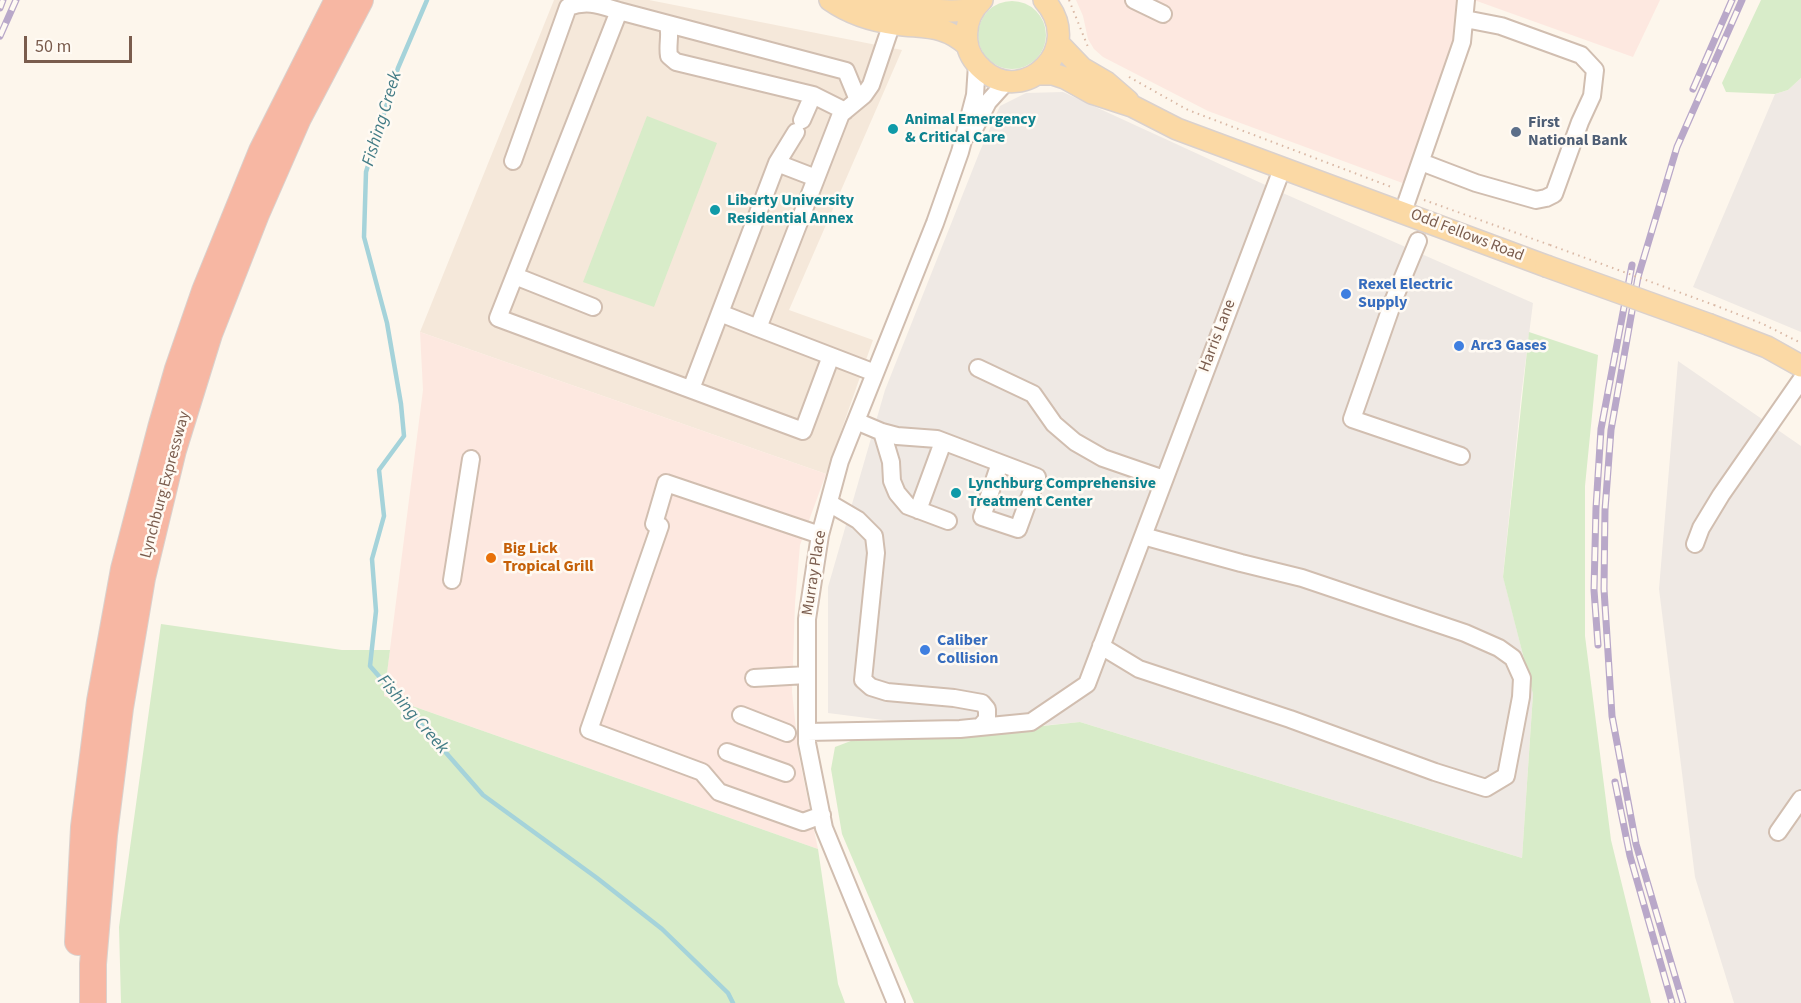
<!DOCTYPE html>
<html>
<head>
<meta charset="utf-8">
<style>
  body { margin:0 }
  #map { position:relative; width:1801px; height:1003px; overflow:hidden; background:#fdf6ec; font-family:"Source Sans 3",sans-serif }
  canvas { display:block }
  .scale { position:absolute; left:24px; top:36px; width:108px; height:27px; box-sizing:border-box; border:3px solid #7a5c4d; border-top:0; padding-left:8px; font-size:18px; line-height:21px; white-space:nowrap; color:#7a5c4d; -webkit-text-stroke:4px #fffaf3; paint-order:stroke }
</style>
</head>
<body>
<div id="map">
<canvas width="1801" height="1003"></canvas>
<div class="scale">50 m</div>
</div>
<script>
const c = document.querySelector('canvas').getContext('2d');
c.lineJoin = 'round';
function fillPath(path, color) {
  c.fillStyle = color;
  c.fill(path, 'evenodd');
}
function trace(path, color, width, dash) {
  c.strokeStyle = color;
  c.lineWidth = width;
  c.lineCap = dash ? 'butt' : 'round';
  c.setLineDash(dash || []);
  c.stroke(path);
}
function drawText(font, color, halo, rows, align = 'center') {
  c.font = font + ' "Source Sans 3",sans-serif';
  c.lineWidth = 5;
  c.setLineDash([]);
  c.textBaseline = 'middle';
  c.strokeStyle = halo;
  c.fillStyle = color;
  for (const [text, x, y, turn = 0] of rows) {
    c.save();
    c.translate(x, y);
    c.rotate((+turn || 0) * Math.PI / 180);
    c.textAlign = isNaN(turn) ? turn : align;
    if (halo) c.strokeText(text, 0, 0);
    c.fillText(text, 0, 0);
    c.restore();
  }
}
fillPath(new Path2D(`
  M 554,0 L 649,0 L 902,50 L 789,310 L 873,340 L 826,474 L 420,332 Z`), '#f5e8da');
fillPath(new Path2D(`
  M 1076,0 L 1471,0 L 1416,188 L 1208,111 L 1103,57 L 1094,49 L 1088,39 L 1083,16 Z
  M 1474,0 L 1660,0 L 1633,57 Z
  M 420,332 L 826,474 L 800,545 L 795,603 L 792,692 L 799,757 L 818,849 L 384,696 L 423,390 Z`), '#fde8e0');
fillPath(new Path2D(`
  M 1801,78 L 1801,332 L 1693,287 L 1775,94 L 1788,90 Z
  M 1063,92 L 1285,194 L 1533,303 L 1521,397 L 1503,576 L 1533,694 L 1522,858 L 1080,722 L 977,732 L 828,713 L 828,587 L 885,390 L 980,151 L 1000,106 L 1026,93 Z
  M 1678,361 L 1801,446 L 1801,1003 L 1734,1003 L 1695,877 L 1659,589 Z`), '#efe9e4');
fillPath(new Path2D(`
  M 1761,0 L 1801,0 L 1801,78 L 1788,90 L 1775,94 L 1726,92 L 1722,83 Z
  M978 35a34 34 0 1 1 68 0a34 34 0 1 1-68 0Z
  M 647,116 L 717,143 L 654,307 L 583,282 Z
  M 1529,332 L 1598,355 L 1585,486 L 1585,636 L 1611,840 L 1651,1003 L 914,1003 L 842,834 L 831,769 L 835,747 L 856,739 L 929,738 L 1080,722 L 1522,858 L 1533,694 L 1503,577 Z
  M 161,624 L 342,650 L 390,650 L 384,696 L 818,849 L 838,984 L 845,1003 L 121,1003 L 119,927 Z`), '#d8ecc9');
trace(new Path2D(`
  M 427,0 L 398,68 L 366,172 L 364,237 L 387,323 L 401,404 L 404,436 L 379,470 L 384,516 L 372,559 L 376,611 L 370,666 L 483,795 L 597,878 L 662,929 L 728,993 L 733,1003`), '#a5d3da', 4.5);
const minor = new Path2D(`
  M 1134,0 L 1163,14
  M 668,24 C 671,35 667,45 669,56 L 676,62 L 813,95 L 845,111
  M 802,120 L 813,95
  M 972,133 L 988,102 L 1007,81
  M 513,161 L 568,7 C 588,0 599,5 619,11
  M 1421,162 L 1476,183 L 1536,200 L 1546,198 L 1554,194 L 1580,122 L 1592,96 L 1595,70 L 1581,55 L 1501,26 L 1465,19
  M 777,163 L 816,178
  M 1403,212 L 1462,42 L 1466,0
  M 1418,241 L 1394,299 L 1352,419 L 1461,456
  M 515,276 L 593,307
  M 720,313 L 758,328
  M 831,356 L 803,431 L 498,318 L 619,11 L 846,71 L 858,100
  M 978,368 L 1033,394 L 1054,424 L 1075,442 L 1103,458 L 1164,479
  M 875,373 L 758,328 L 841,114 L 864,95 L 871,85 L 892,23
  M 691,389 L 777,163 L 796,132
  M 856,421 L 882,432 L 897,436 L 937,439 L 1037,477 L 1018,529 L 982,517 L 1000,463
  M 882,432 L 891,462 L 892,481 L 897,493 L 908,506 L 948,521
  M 918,510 L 943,442
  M 654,524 L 666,483 L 820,535
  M 660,526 L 589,730 L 702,772 L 719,792 L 803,822 L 822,815
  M 1695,544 L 1701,528 L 1721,495 L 1801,380
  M 452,580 L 471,459
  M 1101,646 L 1139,669 L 1290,719 L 1435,772 L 1486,788 L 1506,776 L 1521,697 L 1522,678 L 1513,658 L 1499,648 L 1465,633 L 1302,578 L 1241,563 L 1143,536
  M 754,678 L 807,675
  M 741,715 L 787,733
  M 980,727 L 1031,722 L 1087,684 L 1282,169
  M 807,732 L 960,729 L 980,727 L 987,719 L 987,709 L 982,703 L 954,698 L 887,692 L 871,687 L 863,680 L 876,553 L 874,536 L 858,520 L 829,503
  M 727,752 L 786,773
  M 1778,832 L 1801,799
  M 896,1003 L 824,828 L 807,743 L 807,619 L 820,535 L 840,461 L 935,223 L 960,152 L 975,95 L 977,65`);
const major = new Path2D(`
  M 830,0 C 850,14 872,21 896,24 C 924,28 944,24 967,45
  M 850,0 C 861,1 873,0 884,2 C 914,6 942,15 974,9
  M 982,0 C 970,11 965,26 967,42 C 968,53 974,62 983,70 C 1024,107 1087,48 1044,0
  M 1058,43 L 1082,68 L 1106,82 L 1128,101
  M 1038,74 L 1053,74 L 1065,78 L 1092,93 L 1132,106 L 1177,129 L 1546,266
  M 1710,325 L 1767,347 L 1801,366`);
const highway = new Path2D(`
  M 78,942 L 84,827 L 100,701 L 124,569 L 161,428 L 178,369 L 205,291 L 262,151 L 338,0
  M 93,1003 L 93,964 L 104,835 L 120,708 L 142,578 L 173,450 L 209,334 L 256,214 L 298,118 L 360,0`);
trace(minor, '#d1beb0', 20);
trace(major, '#dad1cd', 24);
trace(highway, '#dad1cd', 28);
trace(new Path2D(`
  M 1069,0 L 1088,47
  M 1129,77 L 1188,110 L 1394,188
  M 1424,200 L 1550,245
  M 1714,305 L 1763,324 L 1801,343`), '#d9b8a5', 2, [1.5, 4.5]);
trace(minor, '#fff', 16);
trace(major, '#fbd9a5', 21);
trace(highway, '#f7b7a3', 26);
const rail = new Path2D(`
  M 0,8 L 3,0
  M 0,36 L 16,0
  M 1693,89 L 1732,0
  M 1598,645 L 1594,590 L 1596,508 L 1601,429 L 1632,265
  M 1615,782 L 1630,856 L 1672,1003
  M 1683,1003 L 1636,844 L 1612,716 L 1604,589 L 1605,510 L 1611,430 L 1638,277 L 1677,147 L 1742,0`);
trace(rail, '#b9a8c9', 7);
trace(rail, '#fffaf3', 4.5, [14]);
const majorBridge = new Path2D(`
  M 1546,266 L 1710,325`);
trace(majorBridge, '#dad1cd', 24, []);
trace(new Path2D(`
  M 1550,245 L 1714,305`), '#d9b8a5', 2, [1.5, 4.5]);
trace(majorBridge, '#fbd9a5', 21);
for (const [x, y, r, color] of [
  [893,129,6,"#0f9aa8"],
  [1516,132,6,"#5c6f8a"],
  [715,210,6,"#0f9aa8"],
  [1346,294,6,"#3f7fe0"],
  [1459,346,6,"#3f7fe0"],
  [956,493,6,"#0f9aa8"],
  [491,558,6,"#e8710a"],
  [925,650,6,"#3f7fe0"]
]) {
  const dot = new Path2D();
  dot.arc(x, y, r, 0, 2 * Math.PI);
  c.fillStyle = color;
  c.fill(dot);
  trace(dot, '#fffaf3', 2);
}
drawText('bold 16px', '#0d838f', '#fffaf3', [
  ["Animal Emergency",905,120],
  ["& Critical Care",905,138],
  ["Liberty University",727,201],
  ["Residential Annex",727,219],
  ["Lynchburg Comprehensive",968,484],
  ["Treatment Center",968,502]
], 'left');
drawText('bold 16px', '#4e5e75', '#fffaf3', [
  ["First",1528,123],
  ["National Bank",1528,141]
], 'left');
drawText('16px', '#7a5c4d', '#fffaf3', [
  ["Odd Fellows Road",1467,236,21],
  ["Harris Lane",1218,336,-69],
  ["Lynchburg Expressway",166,485,-75],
  ["Murray Place",815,573,-81]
]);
drawText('bold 16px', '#366cbe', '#fffaf3', [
  ["Rexel Electric",1358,285],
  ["Supply",1358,303],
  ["Arc3 Gases",1471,346],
  ["Caliber",937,641],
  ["Collision",937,659]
], 'left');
drawText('bold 16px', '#c56008', '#fffaf3', [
  ["Big Lick",503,549],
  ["Tropical Grill",503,567]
], 'left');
drawText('italic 18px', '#437c86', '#fffaf3', [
  ["Fishing Creek",383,119,-73],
  ["Fishing Creek",412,715,49]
]);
</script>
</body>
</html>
